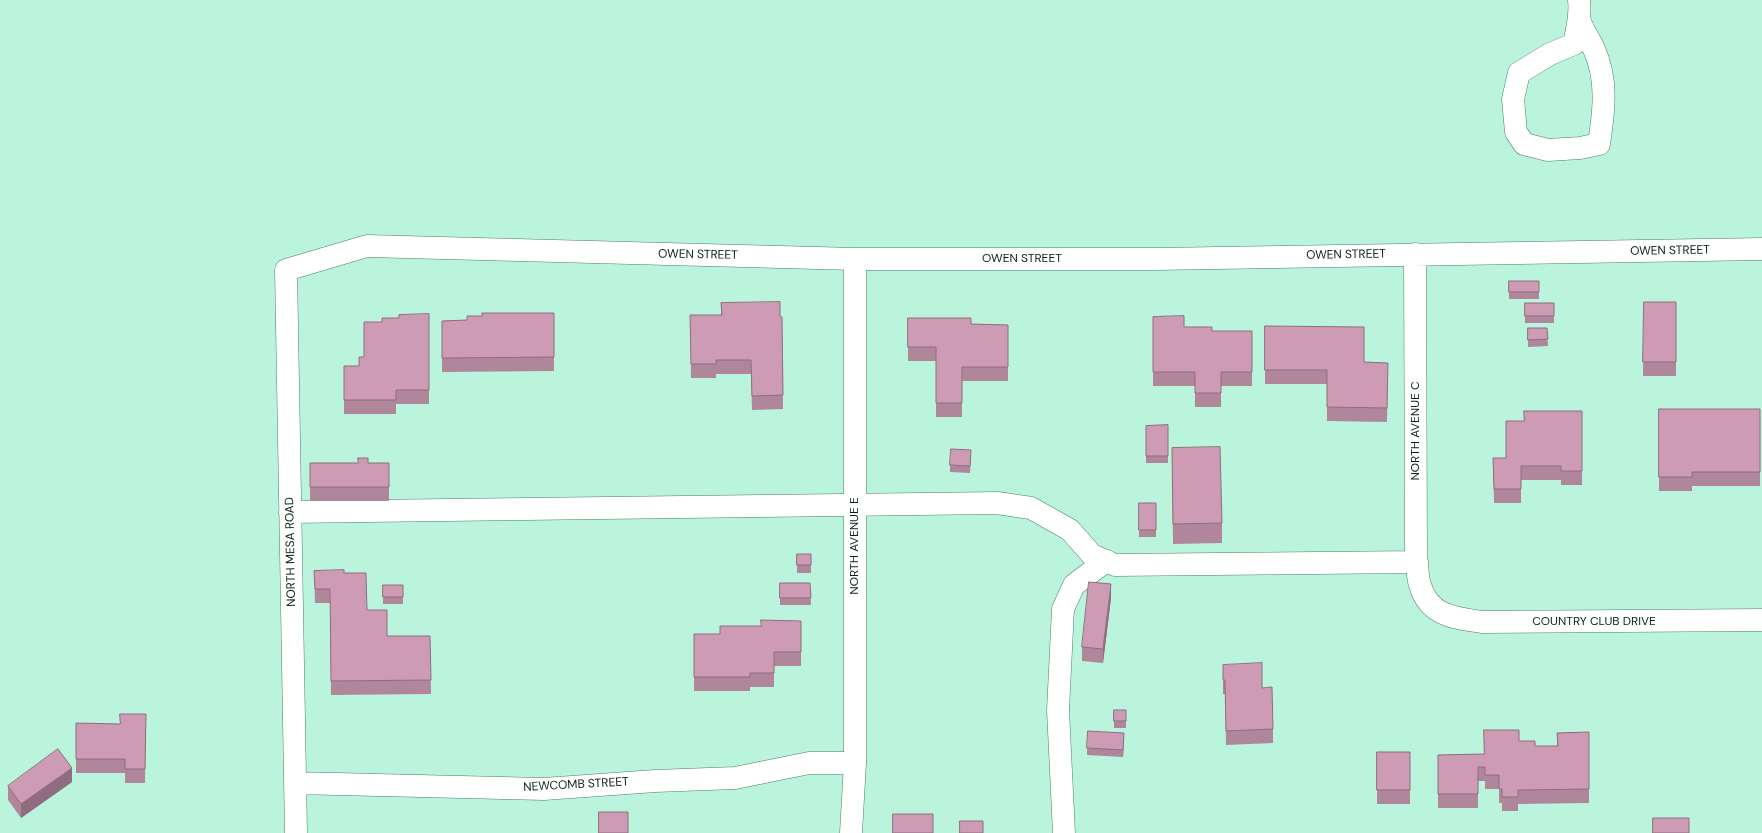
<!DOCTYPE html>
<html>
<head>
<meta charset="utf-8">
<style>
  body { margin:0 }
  canvas { display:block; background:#bbf4dd }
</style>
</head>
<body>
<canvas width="1762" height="833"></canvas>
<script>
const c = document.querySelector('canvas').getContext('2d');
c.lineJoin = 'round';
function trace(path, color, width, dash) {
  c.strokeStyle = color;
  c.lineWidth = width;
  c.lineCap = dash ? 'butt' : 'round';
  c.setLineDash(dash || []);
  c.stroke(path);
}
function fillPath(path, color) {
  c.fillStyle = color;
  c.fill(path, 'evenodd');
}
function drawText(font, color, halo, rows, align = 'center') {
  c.font = font + ' "DM Sans",sans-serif';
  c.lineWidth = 3;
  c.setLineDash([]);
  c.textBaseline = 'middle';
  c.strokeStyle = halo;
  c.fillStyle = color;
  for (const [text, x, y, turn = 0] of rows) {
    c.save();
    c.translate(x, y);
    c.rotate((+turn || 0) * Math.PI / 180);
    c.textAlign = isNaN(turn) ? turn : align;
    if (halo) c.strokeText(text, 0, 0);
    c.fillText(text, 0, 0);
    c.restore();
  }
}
const minor = new Path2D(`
  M 1579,18 C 1582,30 1589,38 1594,49 C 1608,80 1604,111 1599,144 L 1580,148 L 1548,150 L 1524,144 L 1516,132 L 1513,99 L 1519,73 L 1550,54 L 1574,44 C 1577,30 1581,15 1579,0
  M 1415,254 L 1416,557 C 1418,566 1417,577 1420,585 C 1429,616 1454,618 1482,622 L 1762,620
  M 290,512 L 997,503 L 1031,508 L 1070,530 L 1092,555 L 1115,565 L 1417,562
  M 295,783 L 544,789 L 655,781 L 735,778 L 809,763 L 855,763
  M 296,833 L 286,270 L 367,246 L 855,259 L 1157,259 L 1762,249
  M 851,833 L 855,763 L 855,259
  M 1064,833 L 1058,710 L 1063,609 L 1074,585 L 1091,572 L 1107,561`);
trace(minor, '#497f6b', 23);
trace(minor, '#fff', 22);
fillPath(new Path2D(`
  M 1509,281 L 1539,281 L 1539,299 L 1509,299 Z
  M 1644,302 L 1676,302 L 1676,376 L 1643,376 Z
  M 721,303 L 782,317 L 783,409 L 752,410 L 751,374 L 716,374 L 716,378 L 691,378 L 690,315 L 721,315 Z
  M 1525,303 L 1554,303 L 1554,323 L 1525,323 Z
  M 554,313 L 554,371 L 442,372 L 442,321 L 467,320 L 482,316 Z
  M 429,314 L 429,404 L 396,404 L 396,414 L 344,414 L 344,366 L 359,366 L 382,322 L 399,318 Z
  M 1153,317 L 1184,327 L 1212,331 L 1252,331 L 1252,386 L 1221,386 L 1221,407 L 1195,407 L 1195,386 L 1153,386 Z
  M 908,318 L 971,324 L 1008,325 L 1008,381 L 962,381 L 962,417 L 936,417 L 936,361 L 908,361 Z
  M 1265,326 L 1364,362 L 1388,363 L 1387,422 L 1327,421 L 1327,384 L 1265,384 Z
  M 1528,328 L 1547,328 L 1548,346 L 1528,347 Z
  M 1659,409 L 1760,409 L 1760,486 L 1692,486 L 1692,491 L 1659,491 Z
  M 1582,411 L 1582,485 L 1561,485 L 1561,480 L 1521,480 L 1521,503 L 1494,503 L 1493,458 L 1506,458 L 1524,421 Z
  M 1168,425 L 1168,463 L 1146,463 L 1146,426 Z
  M 971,457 L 970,473 L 950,472 L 950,465 Z
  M 310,463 L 389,463 L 389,501 L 310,501 Z
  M 1172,468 L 1222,523 L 1222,543 L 1173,544 Z
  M 1139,503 L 1156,503 L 1156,537 L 1139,537 Z
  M 797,554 L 811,554 L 811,573 L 797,573 Z
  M 314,571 L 344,573 L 367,610 L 387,636 L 430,636 L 431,694 L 331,695 L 330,603 L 315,603 Z
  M 780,583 L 810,583 L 811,605 L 780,605 Z
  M 383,585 L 403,585 L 403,604 L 383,604 Z
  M 1111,598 L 1103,663 L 1082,661 L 1082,647 Z
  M 801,621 L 801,666 L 774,666 L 774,687 L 750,687 L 750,691 L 694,691 L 694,634 L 720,634 L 761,626 Z
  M 1223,665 L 1262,688 L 1273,729 L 1273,743 L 1226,745 L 1225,694 L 1223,694 Z
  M 1114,710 L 1126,710 L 1126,728 L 1114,728 Z
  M 146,714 L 145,783 L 125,783 L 125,773 L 76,773 L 76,723 L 120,724 Z
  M 1589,732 L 1589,803 L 1518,804 L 1518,811 L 1502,811 L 1502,803 L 1499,803 L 1499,789 L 1485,789 L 1485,781 L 1478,781 L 1478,808 L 1438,808 L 1438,755 L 1484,754 L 1519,741 L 1535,746 L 1557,746 L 1557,733 Z
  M 1124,741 L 1123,757 L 1087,755 L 1087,748 Z
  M 1377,752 L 1410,752 L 1410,804 L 1377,804 Z
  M 72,782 L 21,818 L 8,800 L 8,786 Z`), '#b0869b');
fillPath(new Path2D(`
  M 1111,584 L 1111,598 L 1103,663 L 1103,649 Z
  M 1124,733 L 1124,741 L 1123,757 L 1123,750 Z
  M 72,768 L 72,782 L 21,818 L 21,804 Z`), '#906d7e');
const building = new Path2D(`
  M 1509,281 L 1539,281 L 1539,292 L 1509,292 Z
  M 780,302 L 780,316 L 782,317 L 783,395 L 752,396 L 751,360 L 716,360 L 716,364 L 691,364 L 690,315 L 722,315 L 721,303 Z
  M 1644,302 L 1676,302 L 1676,362 L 1643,362 Z
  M 1525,303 L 1554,303 L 1554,316 L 1525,316 Z
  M 482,313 L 554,313 L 554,357 L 442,358 L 442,321 L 467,320 L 467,316 L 482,316 Z
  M 429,314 L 429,390 L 396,390 L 396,400 L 344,400 L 344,366 L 359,366 L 359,357 L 364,357 L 364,322 L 382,322 L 382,318 L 399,318 L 399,315 Z
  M 1184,316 L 1184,327 L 1212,327 L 1212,331 L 1252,331 L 1252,372 L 1221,372 L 1221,393 L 1195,393 L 1195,372 L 1153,372 L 1153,317 Z
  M 908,318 L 971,318 L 971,324 L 1008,325 L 1008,367 L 962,367 L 962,403 L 936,403 L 936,347 L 908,347 Z
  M 1265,326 L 1364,327 L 1364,362 L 1388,363 L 1387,408 L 1327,407 L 1327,370 L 1265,370 Z
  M 1528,328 L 1547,328 L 1548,339 L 1528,340 Z
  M 1659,409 L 1760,409 L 1760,472 L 1692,472 L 1692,477 L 1659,477 Z
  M 1524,411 L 1582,411 L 1582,471 L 1561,471 L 1561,466 L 1521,466 L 1521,489 L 1494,489 L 1493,458 L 1506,458 L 1506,421 L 1524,421 Z
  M 1168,425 L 1168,456 L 1146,456 L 1146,426 Z
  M 1220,447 L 1222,523 L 1173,524 L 1172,448 Z
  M 951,449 L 971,450 L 970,466 L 950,465 Z
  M 358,458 L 368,458 L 368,463 L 389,463 L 389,487 L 310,487 L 310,463 L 358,463 Z
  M 1139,503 L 1156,503 L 1156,530 L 1139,530 Z
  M 797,554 L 811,554 L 811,565 L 797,565 Z
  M 344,570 L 344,573 L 366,573 L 367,610 L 387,610 L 387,636 L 430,636 L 431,680 L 331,681 L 330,589 L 315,589 L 314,571 Z
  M 1089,582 L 1111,584 L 1103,649 L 1082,647 Z
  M 780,583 L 810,583 L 811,598 L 780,598 Z
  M 383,585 L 403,585 L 403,597 L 383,597 Z
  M 761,620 L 801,621 L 801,652 L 774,652 L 774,673 L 750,673 L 750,677 L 694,677 L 694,634 L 720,634 L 720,626 L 761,626 Z
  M 1262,663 L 1262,688 L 1272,687 L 1273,729 L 1226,731 L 1225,680 L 1223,680 L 1223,665 Z
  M 1114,710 L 1126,710 L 1126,721 L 1114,721 Z
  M 120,714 L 146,714 L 145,769 L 125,769 L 125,759 L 76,759 L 76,723 L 120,724 Z
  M 1484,730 L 1519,730 L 1519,741 L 1535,741 L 1535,746 L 1558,746 L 1557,733 L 1589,732 L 1589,789 L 1518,790 L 1518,797 L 1502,797 L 1502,789 L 1499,789 L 1499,775 L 1485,775 L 1485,767 L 1478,767 L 1478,794 L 1438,794 L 1438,755 L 1484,754 Z
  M 1088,731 L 1124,733 L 1123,750 L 1087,748 Z
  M 58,749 L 72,768 L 21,804 L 8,786 Z
  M 1377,752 L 1410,752 L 1410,790 L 1377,790 Z
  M 599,812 L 628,812 L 628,833 L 599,833 Z
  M 893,814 L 933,814 L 933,833 L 893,833 Z
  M 1653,818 L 1689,818 L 1689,833 L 1653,833 Z
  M 960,821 L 983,821 L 983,833 L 960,833 Z`);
fillPath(building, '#cd9cb4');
trace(building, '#906d7e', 1);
drawText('12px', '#092018', '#fff', [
  ["OWEN STREET",1670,251,-1],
  ["OWEN STREET",698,255,1],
  ["OWEN STREET",1346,255,-1],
  ["OWEN STREET",1022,259],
  ["NORTH AVENUE C",1416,431,-90],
  ["NORTH AVENUE E",855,546,-90],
  ["NORTH MESA ROAD",291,552,-91],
  ["COUNTRY CLUB DRIVE",1594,622],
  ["NEWCOMB STREET",576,785,-3]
]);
</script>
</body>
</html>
